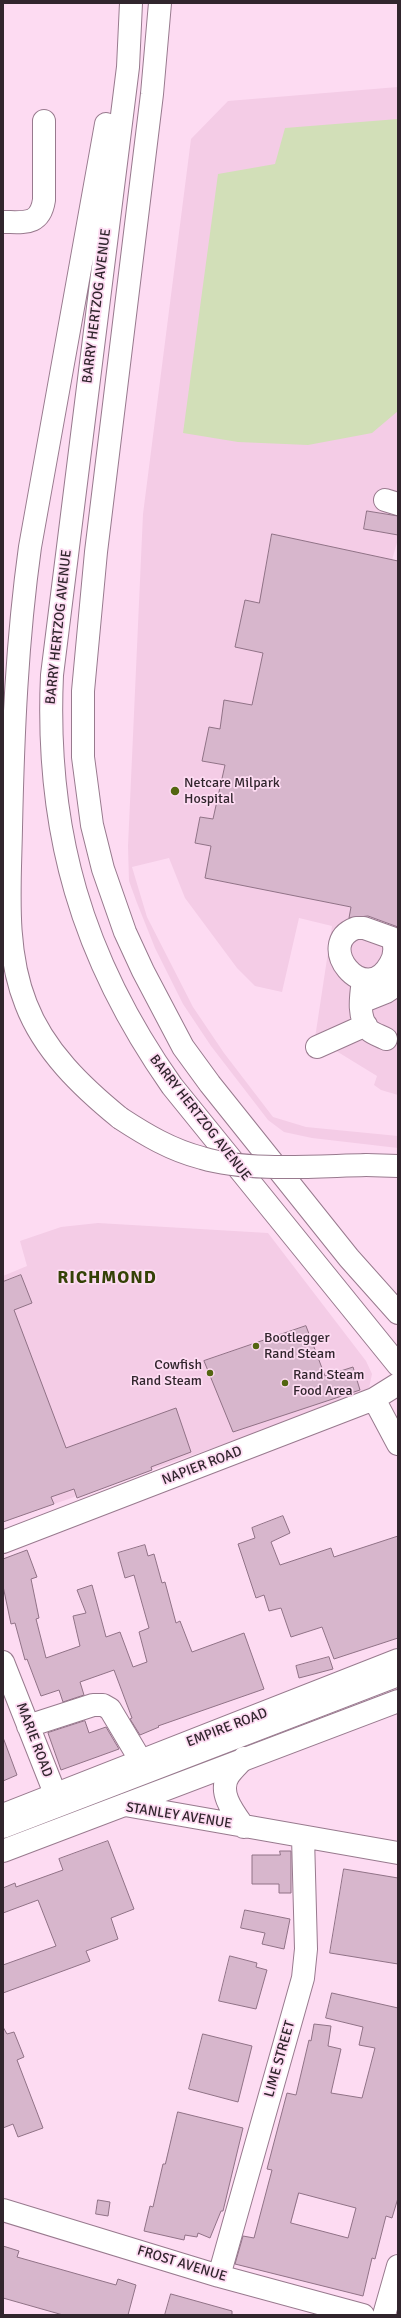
<!DOCTYPE html>
<html>
<head>
<meta charset="utf-8">
<style>
  body { margin:0 }
  #map { position:relative; width:401px; height:2318px; overflow:hidden; background:#fddbf2; font-family:Signika,sans-serif }
  canvas { display:block }
  .frame { position:absolute; inset:0; border:4px solid #31252d; pointer-events:none }
</style>
</head>
<body>
<div id="map">
<canvas width="401" height="2318"></canvas>
<div class="frame"></div>
</div>
<script>
const c = document.querySelector('canvas').getContext('2d');
c.lineJoin = 'round';
function fillPath(path, color) {
  c.fillStyle = color;
  c.fill(path, 'evenodd');
}
function trace(path, color, width, dash) {
  c.strokeStyle = color;
  c.lineWidth = width;
  c.lineCap = dash ? 'butt' : 'round';
  c.setLineDash(dash || []);
  c.stroke(path);
}
function drawText(font, color, halo, rows, align = 'center') {
  c.font = font + ' Signika,sans-serif';
  c.lineWidth = 3.5;
  c.setLineDash([]);
  c.textBaseline = 'middle';
  c.strokeStyle = halo;
  c.fillStyle = color;
  for (const [text, x, y, turn = 0] of rows) {
    c.save();
    c.translate(x, y);
    c.rotate((+turn || 0) * Math.PI / 180);
    c.textAlign = isNaN(turn) ? turn : align;
    if (halo) c.strokeText(text, 0, 0);
    c.fillText(text, 0, 0);
    c.restore();
  }
}
fillPath(new Path2D(`
  M 398,87 L 398,516 L 368,511 L 364,529 L 398,535 L 398,539 L 392,560 L 272,534 L 263,583 L 288,589 L 284,609 L 245,600 L 235,647 L 263,653 L 252,705 L 225,700 L 220,729 L 202,761 L 225,765 L 213,819 L 200,817 L 195,843 L 211,846 L 205,878 L 351,907 L 349,919 L 398,929 L 398,1095 L 381,1090 L 374,1085 L 377,1076 L 315,1038 L 332,926 L 299,918 L 282,992 L 255,986 L 237,968 L 185,898 L 169,858 L 132,867 L 147,917 L 193,1007 L 224,1053 L 273,1117 L 306,1127 L 398,1136 L 398,1148 L 312,1138 L 284,1132 L 268,1120 L 211,1046 L 183,1004 L 155,948 L 137,903 L 129,881 L 128,846 L 143,514 L 191,139 L 228,101 Z
  M 98,1223 L 268,1233 L 366,1361 L 372,1374 L 369,1388 L 358,1397 L 3,1522 L 3,1276 L 27,1266 L 20,1241 L 61,1227 Z`), '#f4cce6');
fillPath(new Path2D(`
  M 398,119 L 398,411 L 372,433 L 308,445 L 238,442 L 183,433 L 218,174 L 275,164 L 285,128 Z`), '#d2dfb8');
const building = new Path2D(`
  M 367,511 L 398,516 L 398,535 L 364,529 Z
  M 272,534 L 398,561 L 398,927 L 368,916 L 349,918 L 351,907 L 205,878 L 211,846 L 195,843 L 200,817 L 213,819 L 225,765 L 202,761 L 209,727 L 220,729 L 224,700 L 252,705 L 263,653 L 235,647 L 245,600 L 259,603 Z
  M 21,1275 L 32,1303 L 14,1310 L 66,1448 L 176,1408 L 191,1452 L 151,1467 L 152,1470 L 77,1498 L 74,1489 L 51,1497 L 54,1504 L 3,1522 L 3,1282 Z
  M 306,1326 L 325,1376 L 353,1367 L 360,1390 L 233,1432 L 204,1361 Z
  M 283,1516 L 290,1533 L 271,1542 L 280,1565 L 331,1548 L 334,1557 L 398,1536 L 398,1638 L 334,1659 L 322,1627 L 291,1637 L 281,1608 L 269,1611 L 264,1595 L 256,1598 L 238,1544 L 255,1538 L 252,1528 Z
  M 145,1545 L 148,1556 L 154,1554 L 162,1583 L 165,1582 L 176,1623 L 180,1621 L 192,1652 L 244,1633 L 264,1689 L 158,1726 L 159,1727 L 140,1735 L 130,1719 L 132,1718 L 114,1670 L 80,1682 L 84,1695 L 63,1702 L 59,1690 L 41,1696 L 27,1659 L 25,1660 L 15,1623 L 11,1624 L 3,1586 L 3,1559 L 27,1550 L 37,1577 L 31,1579 L 39,1618 L 36,1619 L 46,1658 L 80,1646 L 73,1616 L 86,1613 L 77,1590 L 92,1585 L 106,1637 L 120,1632 L 133,1667 L 147,1662 L 139,1632 L 149,1628 L 134,1575 L 125,1578 L 118,1553 Z
  M 329,1657 L 333,1669 L 299,1678 L 296,1666 Z
  M 85,1721 L 89,1733 L 106,1727 L 119,1749 L 61,1770 L 48,1733 Z
  M 4,1740 L 17,1775 L 3,1781 L 3,1741 Z
  M 108,1841 L 134,1909 L 111,1918 L 118,1939 L 86,1951 L 90,1961 L 3,1993 L 3,1965 L 56,1946 L 38,1900 L 3,1913 L 3,1888 L 15,1883 L 16,1887 L 63,1870 L 59,1859 Z
  M 280,1851 L 291,1851 L 291,1893 L 279,1893 L 279,1884 L 252,1884 L 252,1855 L 280,1855 Z
  M 344,1869 L 398,1878 L 398,1964 L 330,1953 Z
  M 245,1910 L 290,1919 L 284,1949 L 262,1944 L 265,1933 L 241,1928 Z
  M 230,1956 L 257,1963 L 256,1967 L 267,1970 L 256,2009 L 219,2001 Z
  M 332,1993 L 398,2008 L 398,2198 L 392,2218 L 386,2216 L 375,2259 L 372,2258 L 363,2296 L 235,2264 L 243,2236 L 254,2238 L 272,2170 L 267,2169 L 287,2093 L 296,2095 L 309,2040 L 311,2041 L 314,2024 L 331,2026 L 328,2046 L 341,2049 L 331,2093 L 362,2098 L 375,2048 L 359,2045 L 363,2027 L 326,2018 ZM 299,2193 L 356,2208 L 348,2238 L 291,2223 Z
  M 3,2027 L 7,2034 L 14,2032 L 24,2057 L 17,2060 L 43,2128 L 18,2137 L 13,2124 L 3,2128 Z
  M 203,2034 L 252,2046 L 238,2102 L 189,2089 Z
  M 178,2112 L 243,2128 L 223,2211 L 221,2211 L 210,2238 L 198,2233 L 197,2237 L 185,2235 L 184,2240 L 144,2231 L 150,2206 L 153,2207 L 163,2164 L 165,2164 Z
  M 98,2200 L 110,2202 L 108,2216 L 96,2214 Z
  M 3,2246 L 19,2251 L 17,2257 L 116,2285 L 118,2279 L 136,2285 L 128,2315 L 63,2315 L 3,2298 Z
  M 171,2294 L 232,2311 L 232,2315 L 165,2315 Z`);
fillPath(building, '#d7b6cc');
trace(building, '#907286', 1);
const minor = new Path2D(`
  M 3,222 C 24,222 40,226 44,200 L 44,121
  M 385,500 L 398,504
  M 356,928 L 364,928 L 392,938 C 396,948 395,956 390,964 C 365,1009 313,944 356,928 Z
  M 363,980 C 361,995 357,1018 369,1030 C 373,1034 381,1036 386,1039
  M 361,1002 L 386,992 L 398,984
  M 317,1047 L 366,1025
  M 374,1399 L 398,1444
  M 3,1542 L 374,1399 L 398,1384
  M 3,1662 L 56,1796
  M 28,1726 L 93,1705 L 103,1705 L 110,1709 L 141,1761
  M 125,1805 L 398,1853
  M 3,1827 L 398,1675
  M 244,1827 C 234,1813 217,1792 229,1775 C 233,1769 239,1764 244,1758
  M 3,2210 L 219,2276 L 363,2315
  M 219,2276 L 303,1978 L 306,1949 L 303,1837
  M 384,2315 L 398,2266`);
const major = new Path2D(`
  M 131,3 L 128,67 L 52,675 C 45,831 82,958 172,1086 L 398,1365
  M 160,3 L 152,94 L 96,552 L 83,691 L 83,757 L 92,825 L 103,869 L 125,932 L 143,971 L 183,1047 L 210,1084 L 349,1258 L 398,1313
  M 106,124 L 30,547 C 17,640 13,733 11,828 C 10,886 4,949 26,1004 C 44,1051 82,1087 120,1118
  M 366,1165 L 398,1166
  M 3,1815 L 398,1660
  M 3,1851 L 398,1701`);
trace(minor, '#987a8e', 24);
trace(major, '#987a8e', 24);
trace(minor, '#fff', 22);
trace(major, '#fff', 22);
const majorBridge = new Path2D(`
  M 120,1118 C 146,1135 171,1150 202,1158 C 249,1172 316,1166 366,1165`);
trace(majorBridge, '#987a8e', 24, []);
trace(majorBridge, '#fff', 22);
for (const [x, y, r, color] of [
  [175,791,5,"#536510"],
  [256,1346,4,"#536510"],
  [210,1373,4,"#536510"],
  [285,1383,4,"#536510"]
]) {
  const dot = new Path2D();
  dot.arc(x, y, r, 0, 2 * Math.PI);
  c.fillStyle = color;
  c.fill(dot);
  trace(dot, '#fddbf2', 1.5);
}
drawText('14px', '#31252d', '#fddbf2', [
  ["BARRY HERTZOG AVENUE",97,306,-83],
  ["BARRY HERTZOG AVENUE",59,627,-84],
  ["BARRY HERTZOG AVENUE",200,1118,52],
  ["NAPIER ROAD",202,1466,-21],
  ["EMPIRE ROAD",227,1728,-21],
  ["MARIE ROAD",34,1740,69],
  ["STANLEY AVENUE",179,1816,9],
  ["LIME STREET",280,2059,-74],
  ["FROST AVENUE",182,2264,17]
]);
drawText('14px', '#31252d', '#fddbf2', [
  ["Netcare Milpark",184,783],
  ["Hospital",184,799],
  ["Bootlegger",264,1338],
  ["Rand Steam",264,1354],
  ["Cowfish",202,1365,"right"],
  ["Rand Steam",202,1381,"right"],
  ["Rand Steam",293,1375],
  ["Food Area",293,1391]
], 'left');
c.letterSpacing = '1px';
drawText('bold 18px', '#344106', '#fddbf2', [
  ["RICHMOND",107,1278]
]);
c.letterSpacing = '0px';
</script>
</body>
</html>
